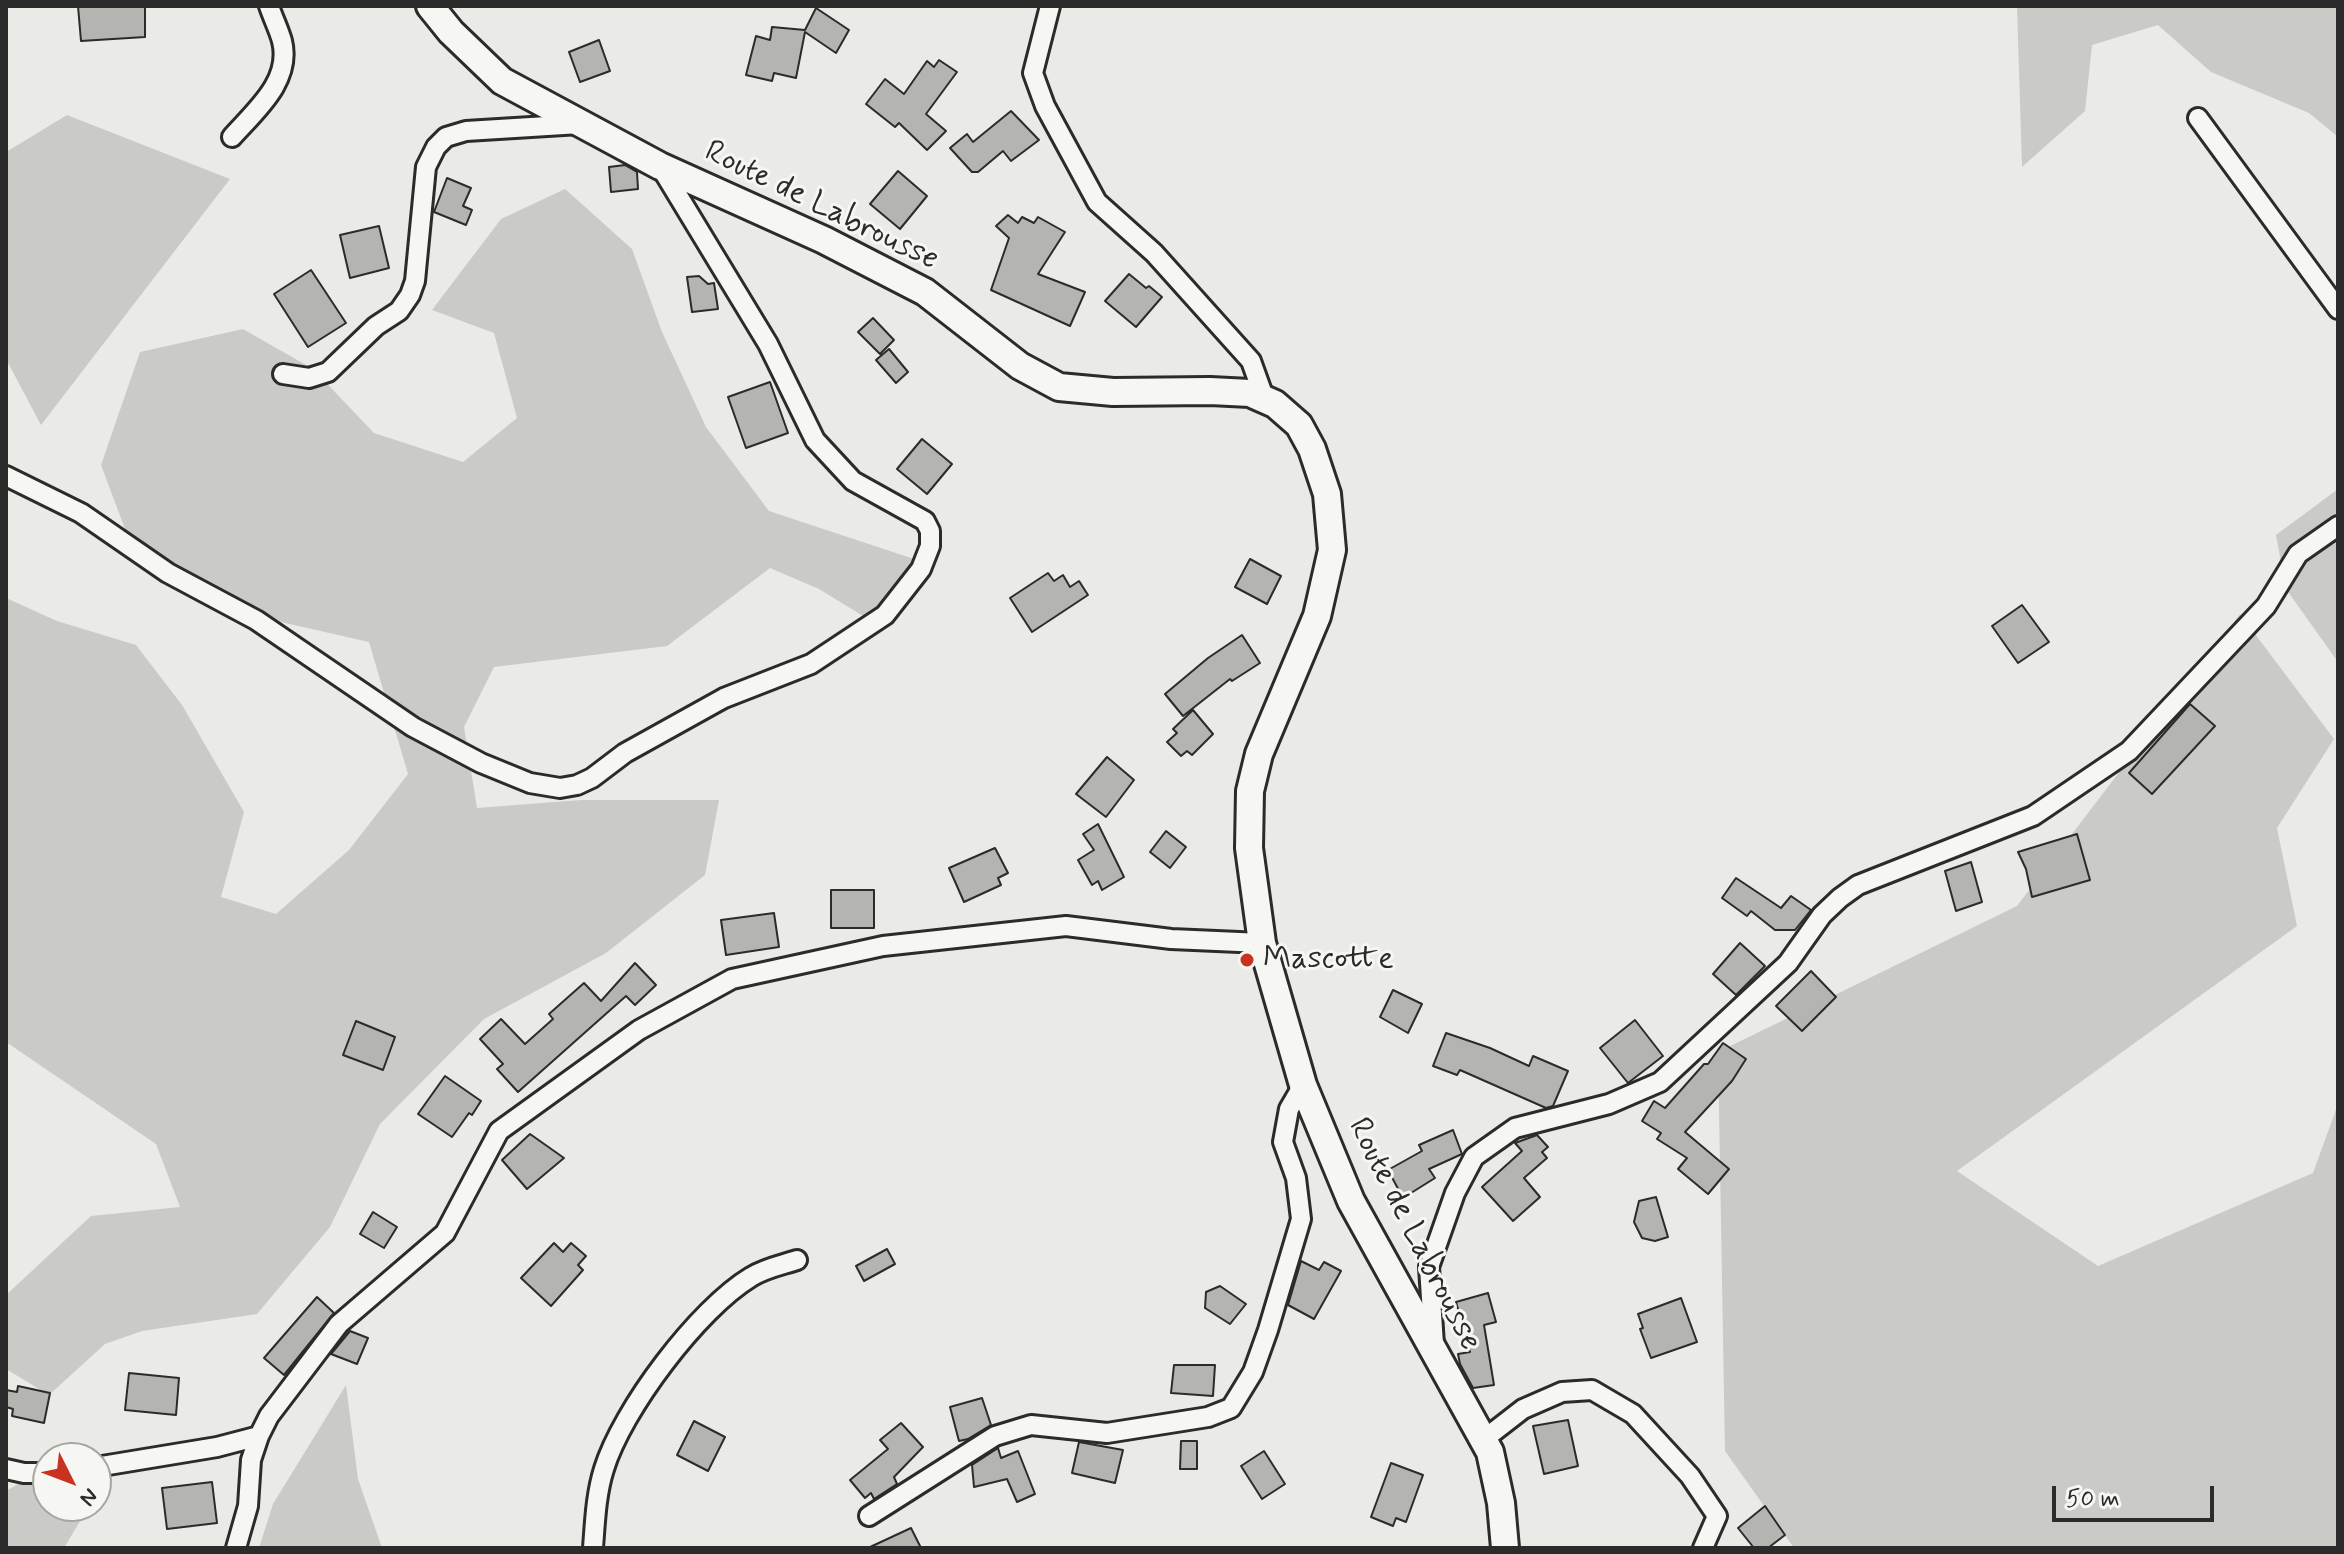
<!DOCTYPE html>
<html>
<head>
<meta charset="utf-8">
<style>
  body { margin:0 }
  #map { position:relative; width:2344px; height:1554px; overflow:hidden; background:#eaeae6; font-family:Mynerve,sans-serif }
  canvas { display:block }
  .frame { position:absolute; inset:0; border:8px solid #2b2b2b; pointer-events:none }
  .north { position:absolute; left:32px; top:1442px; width:80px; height:80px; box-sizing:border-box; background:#f6f6f2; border:2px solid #a5a5a2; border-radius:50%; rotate:132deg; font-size:22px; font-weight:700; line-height:32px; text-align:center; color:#2b2b2b }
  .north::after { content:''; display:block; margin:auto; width:28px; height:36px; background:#c8321e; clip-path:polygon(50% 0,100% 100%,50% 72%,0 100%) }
  .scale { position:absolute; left:2052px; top:1486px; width:162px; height:36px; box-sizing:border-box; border:4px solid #2b2b2b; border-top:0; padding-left:10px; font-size:24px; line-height:28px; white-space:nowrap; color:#2b2b2b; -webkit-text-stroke:6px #f6f6f2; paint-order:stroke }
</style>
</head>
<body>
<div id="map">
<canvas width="2344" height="1554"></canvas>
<div class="frame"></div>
<div class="north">N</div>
<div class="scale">50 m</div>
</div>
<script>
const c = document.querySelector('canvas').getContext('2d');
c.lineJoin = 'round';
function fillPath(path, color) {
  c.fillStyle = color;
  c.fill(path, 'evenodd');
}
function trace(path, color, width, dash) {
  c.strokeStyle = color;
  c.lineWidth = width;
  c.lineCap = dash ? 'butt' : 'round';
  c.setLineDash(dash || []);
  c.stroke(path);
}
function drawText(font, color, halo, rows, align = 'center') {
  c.font = font + ' Mynerve,sans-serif';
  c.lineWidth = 6;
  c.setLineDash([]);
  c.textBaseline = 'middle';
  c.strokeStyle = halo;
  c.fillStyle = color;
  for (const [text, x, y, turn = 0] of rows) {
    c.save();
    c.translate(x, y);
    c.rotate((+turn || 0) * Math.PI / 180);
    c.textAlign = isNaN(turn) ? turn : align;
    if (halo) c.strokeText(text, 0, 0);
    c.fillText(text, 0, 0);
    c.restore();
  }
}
fillPath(new Path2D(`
  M 2017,6 L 2338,6 L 2338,137 L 2309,113 L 2211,72 L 2158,25 L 2092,45 L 2085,111 L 2022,167 Z
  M 67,115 L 230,179 L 41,425 L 6,359 L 6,152 Z
  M 565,189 L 632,249 L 662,332 L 706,427 L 769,511 L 920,561 L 868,619 L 819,589 L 770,568 L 667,646 L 494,667 L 464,727 L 477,808 L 581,800 L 719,800 L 705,875 L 606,953 L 484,1019 L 380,1124 L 330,1227 L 257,1314 L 142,1331 L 105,1344 L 49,1395 L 6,1369 L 6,1295 L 91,1216 L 180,1207 L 156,1144 L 6,1042 L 6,598 L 57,621 L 136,645 L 182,705 L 244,812 L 221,897 L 276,914 L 349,850 L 408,774 L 369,642 L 281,622 L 172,563 L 125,529 L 101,465 L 140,352 L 243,329 L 313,369 L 374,433 L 463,462 L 517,418 L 494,333 L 432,310 L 501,219 Z
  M 2338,489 L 2338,662 L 2286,589 L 2276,535 Z
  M 2240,614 L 2334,739 L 2277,828 L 2297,926 L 1957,1171 L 2098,1266 L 2313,1173 L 2338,1104 L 2338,1548 L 1794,1548 L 1725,1451 L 1718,1052 L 2017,906 Z
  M 346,1385 L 358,1479 L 382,1548 L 259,1548 L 273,1504 Z
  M 48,1478 L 48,1506 L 89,1506 L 64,1548 L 6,1548 L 6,1491 L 25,1480 Z`), '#cacac7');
const building = new Path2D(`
  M 78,6 L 145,6 L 145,37 L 81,41 Z
  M 816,8 L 849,30 L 836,53 L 805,32 L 796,78 L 774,73 L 772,81 L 746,75 L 756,36 L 770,40 L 772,27 L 805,30 Z
  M 599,40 L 610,71 L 580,82 L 569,52 Z
  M 939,60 L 957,72 L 926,114 L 946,131 L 927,150 L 899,123 L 895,127 L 866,104 L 885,79 L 904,94 L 927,61 L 934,67 Z
  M 1011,111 L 1039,140 L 1011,161 L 1003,151 L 978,172 L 972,172 L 950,148 L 967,134 L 973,142 Z
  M 625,165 L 637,172 L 638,189 L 611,192 L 609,167 Z
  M 898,171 L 927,196 L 900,229 L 870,204 Z
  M 447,178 L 471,188 L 463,206 L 472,210 L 466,225 L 434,212 Z
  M 1008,215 L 1018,223 L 1022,217 L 1034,223 L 1038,217 L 1065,232 L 1038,274 L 1085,292 L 1070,326 L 991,290 L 1009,238 L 996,226 Z
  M 379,226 L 389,268 L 350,278 L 340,235 Z
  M 311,270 L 346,323 L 308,347 L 274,294 Z
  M 1129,274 L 1146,288 L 1149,286 L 1162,297 L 1136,327 L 1105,301 Z
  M 699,276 L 708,284 L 714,283 L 718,309 L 692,312 L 687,277 Z
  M 873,318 L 894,340 L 880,354 L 858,332 Z
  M 889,349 L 908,372 L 896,383 L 876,360 Z
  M 770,382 L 788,433 L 746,448 L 728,397 Z
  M 922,439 L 952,464 L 927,494 L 897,469 Z
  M 1250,559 L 1281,576 L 1267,604 L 1235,587 Z
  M 1048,573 L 1054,581 L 1063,575 L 1070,587 L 1079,581 L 1088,595 L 1032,632 L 1010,598 Z
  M 2022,605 L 2049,642 L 2018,663 L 1992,626 Z
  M 1242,635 L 1260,663 L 1232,681 L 1230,679 L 1183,716 L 1165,694 L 1208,658 Z
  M 2190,704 L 2215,726 L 2152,794 L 2129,773 Z
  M 1193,710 L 1213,734 L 1192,755 L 1187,751 L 1181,756 L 1167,742 L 1177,733 L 1173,729 Z
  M 1107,757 L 1134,780 L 1106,817 L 1076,794 Z
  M 1098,824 L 1124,877 L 1102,890 L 1098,881 L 1092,885 L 1078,860 L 1094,850 L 1083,834 Z
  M 1166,831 L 1186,847 L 1170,868 L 1150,852 Z
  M 2077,834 L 2090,880 L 2032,897 L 2026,869 L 2018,852 Z
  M 995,848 L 1008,873 L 998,878 L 1001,885 L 964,902 L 949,868 Z
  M 1971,862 L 1982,902 L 1956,911 L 1945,871 Z
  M 1736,878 L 1781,908 L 1791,896 L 1811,910 L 1795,930 L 1775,930 L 1751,911 L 1747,916 L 1722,898 Z
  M 831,890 L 874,890 L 874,928 L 831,928 Z
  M 774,913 L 779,947 L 726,955 L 721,920 Z
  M 1740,943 L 1765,966 L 1736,995 L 1713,974 Z
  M 635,963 L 656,985 L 635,1005 L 626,996 L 518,1092 L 497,1069 L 503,1064 L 480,1039 L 501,1019 L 525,1044 L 553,1019 L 549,1014 L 584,983 L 601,1001 Z
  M 1811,971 L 1836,997 L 1802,1031 L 1776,1006 Z
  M 1393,990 L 1422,1004 L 1408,1033 L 1380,1017 Z
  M 1635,1020 L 1663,1056 L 1628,1083 L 1600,1048 Z
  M 356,1021 L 395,1037 L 383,1070 L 343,1055 Z
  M 1446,1033 L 1490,1048 L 1529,1066 L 1533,1056 L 1568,1071 L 1553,1106 L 1546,1108 L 1460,1070 L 1457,1075 L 1433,1066 Z
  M 1723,1043 L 1746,1059 L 1732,1081 L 1685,1132 L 1729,1169 L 1708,1194 L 1678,1169 L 1687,1158 L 1657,1139 L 1661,1133 L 1642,1121 L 1654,1101 L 1665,1108 L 1704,1064 L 1708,1064 Z
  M 445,1076 L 481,1101 L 472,1115 L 469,1113 L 452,1137 L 418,1114 Z
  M 1453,1130 L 1462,1154 L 1429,1169 L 1435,1178 L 1403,1198 L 1388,1170 L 1422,1151 L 1419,1145 Z
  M 530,1134 L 564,1158 L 527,1189 L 502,1160 Z
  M 1537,1135 L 1548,1147 L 1542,1152 L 1547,1158 L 1524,1178 L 1540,1197 L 1513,1221 L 1482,1187 L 1522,1151 L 1515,1143 Z
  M 1656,1197 L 1668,1237 L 1655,1241 L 1642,1238 L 1634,1222 L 1639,1201 Z
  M 373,1212 L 397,1227 L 384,1248 L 360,1234 Z
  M 554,1243 L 563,1252 L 571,1243 L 586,1256 L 578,1265 L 583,1270 L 551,1306 L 521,1278 Z
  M 887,1249 L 895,1264 L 864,1281 L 856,1266 Z
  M 1301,1261 L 1319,1270 L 1324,1262 L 1341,1271 L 1314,1319 L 1288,1305 Z
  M 1220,1286 L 1246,1304 L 1230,1324 L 1205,1308 L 1206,1292 Z
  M 1488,1293 L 1496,1322 L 1484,1325 L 1494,1385 L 1473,1388 L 1460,1364 L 1458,1354 L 1470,1352 L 1456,1302 Z
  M 317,1297 L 334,1313 L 284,1375 L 264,1358 Z
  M 1681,1298 L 1697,1342 L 1651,1358 L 1640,1329 L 1643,1328 L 1638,1314 Z
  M 350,1331 L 368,1338 L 357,1364 L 331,1354 Z
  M 1174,1365 L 1215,1365 L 1213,1396 L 1171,1393 Z
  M 129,1373 L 179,1378 L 176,1415 L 125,1410 Z
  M 18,1386 L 50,1393 L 44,1423 L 12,1416 L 13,1409 L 6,1407 L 6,1390 L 17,1392 Z
  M 982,1398 L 991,1425 L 968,1439 L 959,1441 L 950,1407 Z
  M 1568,1420 L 1578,1466 L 1544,1474 L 1533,1426 Z
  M 694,1421 L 725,1437 L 708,1471 L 677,1455 Z
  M 901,1423 L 923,1447 L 894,1477 L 897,1484 L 874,1499 L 871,1493 L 865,1498 L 850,1480 L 888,1449 L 880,1440 Z
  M 1181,1441 L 1197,1441 L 1197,1469 L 1180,1469 Z
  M 1079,1442 L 1123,1450 L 1115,1483 L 1072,1473 Z
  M 998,1448 L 1001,1458 L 1018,1451 L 1035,1494 L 1017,1502 L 1007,1479 L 974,1487 L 972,1465 Z
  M 1264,1451 L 1285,1484 L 1262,1499 L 1241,1466 Z
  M 1391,1463 L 1423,1475 L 1406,1522 L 1396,1518 L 1393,1526 L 1371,1517 Z
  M 212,1482 L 217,1523 L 167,1529 L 162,1488 Z
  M 1765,1506 L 1785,1535 L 1768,1548 L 1754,1548 L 1738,1528 Z
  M 911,1528 L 921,1548 L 868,1548 Z`);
fillPath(building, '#b4b4b1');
trace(building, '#2b2b2b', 2);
const street = new Path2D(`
  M 1050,6 L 1033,73 L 1045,106 L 1097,202 L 1154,253 L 1251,361 L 1265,400
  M 2198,118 L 2338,309
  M 232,137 C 255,111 292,81 282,41 C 279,30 273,18 269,6
  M 283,374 L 309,378 L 328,372 L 376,326 L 399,311 L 410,295 L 415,281 L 426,167 L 436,147 L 446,137 L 466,131 L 580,124
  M 6,476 L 81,513 L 168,573 L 256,620 L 413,727 L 481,763 L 530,783 L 560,788 L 577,785 L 592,778 L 625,753 L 724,698 L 811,664 L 885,615 L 921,569 L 930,546 L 930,531 L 925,521 L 853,481 L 815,440 L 768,344 L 660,166
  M 1434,1345 L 1429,1267 L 1455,1193 L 1474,1157 L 1515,1128 L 1609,1104 L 1660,1082 L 1788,963 L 1822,915 L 1840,898 L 1858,885 L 2033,816 L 2129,751 L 2266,606 L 2298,554 L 2338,526
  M 1483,1440 L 1523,1409 L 1562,1392 L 1592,1390 L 1633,1414 L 1690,1476 L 1717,1516 L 1703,1548
  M 96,1467 L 217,1447 L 259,1436
  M 6,1469 L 24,1473 L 48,1473
  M 869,1516 L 995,1436 L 1031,1425 L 1107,1433 L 1208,1417 L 1231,1408 L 1253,1372 L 1268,1330 L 1301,1219 L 1296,1178 L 1283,1142 L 1289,1109 L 1303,1085
  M 236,1548 L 248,1506 L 251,1460 L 259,1436 L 269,1416 L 339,1324 L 445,1233 L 499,1131 L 639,1030 L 732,979 L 883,946 L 1066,926 L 1171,939 L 1262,943
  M 593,1548 C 595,1522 596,1494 604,1469 C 622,1410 698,1309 751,1277 C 765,1268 782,1265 797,1260`);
const secondary = new Path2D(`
  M 430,6 L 451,32 L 502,81 L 660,166 L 824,240 L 925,292 L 1020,366 L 1059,387 L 1113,392 L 1210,391 L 1250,393 L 1275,404 L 1299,425 L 1312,449 L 1327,494 L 1332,550 L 1317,616 L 1259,754 L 1250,791 L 1249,848 L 1262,943 L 1303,1085 L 1351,1201 L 1490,1452 L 1501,1503 L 1505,1548`);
trace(street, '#2b2b2b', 24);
trace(secondary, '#2b2b2b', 32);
trace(street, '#f6f6f2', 18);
trace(secondary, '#f6f6f2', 26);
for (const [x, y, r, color] of [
  [1247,960,8,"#c8321e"]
]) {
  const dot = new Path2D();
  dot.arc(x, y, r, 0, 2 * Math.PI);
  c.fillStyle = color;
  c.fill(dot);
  trace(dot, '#f6f6f2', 3);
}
drawText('32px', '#2b2b2b', '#f6f6f2', [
  ["Route de Labrousse",821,207,26],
  ["Route de Labrousse",1413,1235,63]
]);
drawText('32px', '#2b2b2b', '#f6f6f2', [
  ["Mascotte",1263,960]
], 'left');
</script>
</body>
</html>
